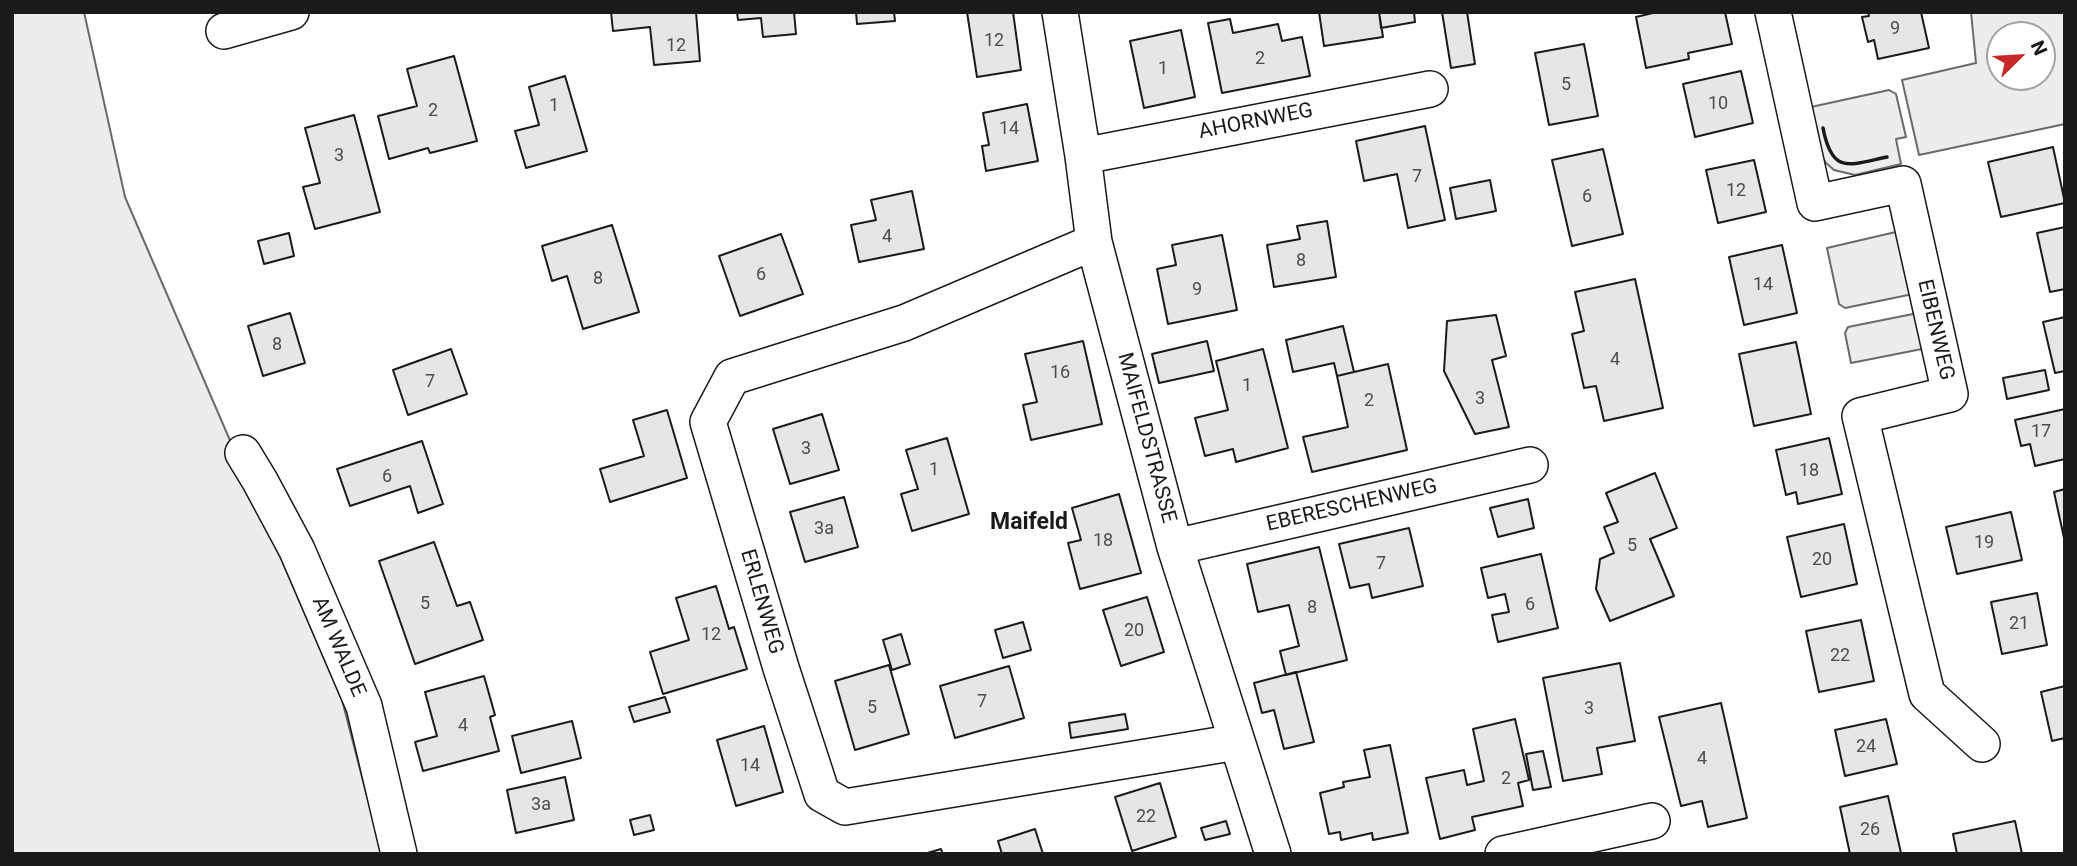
<!DOCTYPE html>
<html>
<head>
<meta charset="utf-8">
<style>
  body { margin:0 }
  #map { position:relative; width:2077px; height:866px; overflow:hidden; background:#fff; font-family:Roboto,sans-serif }
  canvas { display:block }
  .frame { position:absolute; inset:0; border:14px solid #1a1a1a; pointer-events:none }
  .north { position:absolute; left:1986px; top:21px; width:70px; height:70px; box-sizing:border-box; background:#fff; border:2px solid #a3a3a3; border-radius:50%; rotate:66deg; font-size:19px; font-weight:700; line-height:28px; text-align:center; color:#1a1a1a }
  .north::after { content:''; display:block; margin:auto; width:24px; height:32px; background:#c62828; clip-path:polygon(50% 0,100% 100%,50% 72%,0 100%) }
</style>
</head>
<body>
<div id="map">
<canvas width="2077" height="866"></canvas>
<div class="frame"></div>
<div class="north">N</div>
</div>
<script>
const c = document.querySelector('canvas').getContext('2d');
c.lineJoin = 'round';
function fillPath(path, color) {
  c.fillStyle = color;
  c.fill(path, 'evenodd');
}
function trace(path, color, width, dash) {
  c.strokeStyle = color;
  c.lineWidth = width;
  c.lineCap = dash ? 'butt' : 'round';
  c.setLineDash(dash || []);
  c.stroke(path);
}
function drawText(font, color, halo, rows, align = 'center') {
  c.font = font + ' Roboto,sans-serif';
  c.lineWidth = 5;
  c.setLineDash([]);
  c.textBaseline = 'middle';
  c.strokeStyle = halo;
  c.fillStyle = color;
  for (const [text, x, y, turn = 0] of rows) {
    c.save();
    c.translate(x, y);
    c.rotate((+turn || 0) * Math.PI / 180);
    c.textAlign = isNaN(turn) ? turn : align;
    if (halo) c.strokeText(text, 0, 0);
    c.fillText(text, 0, 0);
    c.restore();
  }
}
const built = new Path2D(`
  M 12,12 L 84,12 L 125,197 L 342,700 L 382,854 L 12,854 Z
  M 1971,12 L 2065,12 L 2065,124 L 1919,155 L 1902,80 L 1976,63 ZM 2000,35 L 2042,35 L 2042,77 L 2000,77 Z
  M 1889,90 L 1896,94 L 1906,137 L 1896,139 L 1901,164 L 1855,175 L 1834,170 L 1826,163 L 1821,155 L 1811,107 Z
  M 1900,231 L 1913,294 L 1845,308 L 1839,304 L 1827,248 Z
  M 1918,313 L 1927,348 L 1851,363 L 1845,333 L 1848,327 Z`);
fillPath(built, '#ededed');
trace(built, '#6a6a6a', 2);
const building = new Path2D(`
  M 611,12 L 696,12 L 700,61 L 654,65 L 650,27 L 613,31 Z
  M 737,12 L 794,12 L 796,34 L 763,37 L 761,18 L 738,20 Z
  M 856,12 L 894,12 L 895,21 L 857,24 Z
  M 967,12 L 1013,12 L 1021,70 L 977,77 Z
  M 1319,12 L 1379,12 L 1383,37 L 1324,46 Z
  M 1379,12 L 1414,12 L 1415,22 L 1381,28 Z
  M 1442,12 L 1467,12 L 1475,64 L 1451,68 Z
  M 1657,12 L 1725,12 L 1732,44 L 1688,53 L 1689,59 L 1646,68 L 1636,17 Z
  M 1868,12 L 1921,12 L 1929,48 L 1878,59 L 1874,40 L 1868,42 L 1862,17 L 1869,16 Z
  M 1230,19 L 1233,33 L 1278,24 L 1282,41 L 1302,37 L 1310,76 L 1222,93 L 1208,23 Z
  M 1181,30 L 1195,97 L 1144,108 L 1130,41 Z
  M 1584,44 L 1598,116 L 1549,125 L 1535,53 Z
  M 454,56 L 477,141 L 430,153 L 428,148 L 389,159 L 378,116 L 417,106 L 407,69 Z
  M 1741,71 L 1753,123 L 1695,137 L 1683,84 Z
  M 565,76 L 587,151 L 526,168 L 515,131 L 539,125 L 529,87 Z
  M 1027,104 L 1038,161 L 986,171 L 982,146 L 989,145 L 983,113 Z
  M 354,115 L 380,212 L 315,229 L 303,187 L 320,183 L 305,128 Z
  M 1425,126 L 1445,220 L 1408,228 L 1397,174 L 1364,181 L 1356,141 Z
  M 2053,147 L 2065,203 L 2001,217 L 1988,162 Z
  M 1603,149 L 1623,234 L 1572,246 L 1552,160 Z
  M 1754,160 L 1766,212 L 1718,223 L 1706,170 Z
  M 1490,180 L 1496,211 L 1456,219 L 1450,188 Z
  M 912,191 L 924,249 L 859,262 L 851,225 L 876,220 L 871,200 Z
  M 1327,221 L 1336,277 L 1274,287 L 1267,245 L 1300,239 L 1297,226 Z
  M 612,225 L 639,312 L 583,329 L 567,276 L 552,281 L 542,246 Z
  M 2065,227 L 2065,289 L 2050,292 L 2037,233 Z
  M 289,233 L 294,256 L 264,264 L 258,241 Z
  M 781,234 L 803,294 L 740,316 L 719,256 Z
  M 1222,235 L 1237,310 L 1168,324 L 1157,269 L 1176,265 L 1172,245 Z
  M 1782,245 L 1797,313 L 1744,325 L 1729,257 Z
  M 1635,279 L 1663,408 L 1604,421 L 1596,386 L 1584,388 L 1572,334 L 1584,331 L 1575,292 Z
  M 290,313 L 305,363 L 263,376 L 248,326 Z
  M 1496,315 L 1506,356 L 1492,360 L 1509,427 L 1475,434 L 1444,371 L 1447,321 Z
  M 2065,317 L 2065,371 L 2055,373 L 2043,322 Z
  M 1343,326 L 1354,372 L 1337,376 L 1334,363 L 1293,372 L 1286,340 Z
  M 1083,341 L 1102,424 L 1031,440 L 1023,405 L 1037,402 L 1025,354 Z
  M 1207,341 L 1214,371 L 1159,383 L 1152,354 Z
  M 1796,342 L 1811,414 L 1754,426 L 1739,354 Z
  M 451,349 L 467,394 L 408,415 L 393,370 Z
  M 1263,349 L 1288,448 L 1236,462 L 1233,449 L 1205,456 L 1195,418 L 1228,410 L 1216,361 Z
  M 1388,364 L 1407,450 L 1312,472 L 1303,437 L 1348,427 L 1337,376 Z
  M 2045,370 L 2049,390 L 2007,399 L 2003,378 Z
  M 2065,409 L 2065,459 L 2035,466 L 2030,444 L 2021,446 L 2015,420 Z
  M 667,410 L 687,478 L 610,502 L 600,469 L 644,456 L 633,420 Z
  M 822,414 L 839,470 L 790,484 L 773,429 Z
  M 947,438 L 969,514 L 912,531 L 901,494 L 918,489 L 906,450 Z
  M 1829,438 L 1842,494 L 1798,504 L 1796,492 L 1786,495 L 1776,450 Z
  M 422,441 L 443,504 L 418,513 L 410,486 L 350,506 L 337,469 Z
  M 1655,473 L 1677,528 L 1650,539 L 1674,596 L 1610,621 L 1596,589 L 1600,559 L 1614,553 L 1604,527 L 1618,522 L 1606,493 Z
  M 2065,489 L 2065,538 L 2064,538 L 2054,492 Z
  M 1119,494 L 1141,573 L 1080,589 L 1068,543 L 1081,540 L 1072,508 Z
  M 844,497 L 858,547 L 805,562 L 790,512 Z
  M 1528,499 L 1534,528 L 1498,537 L 1490,508 Z
  M 2011,512 L 2022,560 L 1957,574 L 1946,527 Z
  M 1844,524 L 1857,584 L 1801,597 L 1787,537 Z
  M 1409,528 L 1423,586 L 1372,598 L 1369,584 L 1350,588 L 1339,544 Z
  M 434,542 L 457,606 L 470,602 L 483,640 L 415,664 L 379,561 Z
  M 1319,547 L 1347,660 L 1286,675 L 1280,651 L 1299,646 L 1289,605 L 1258,612 L 1247,564 Z
  M 1541,554 L 1558,628 L 1498,642 L 1492,615 L 1509,612 L 1505,594 L 1488,598 L 1481,568 Z
  M 716,586 L 729,629 L 734,627 L 747,669 L 663,694 L 650,652 L 689,640 L 676,598 Z
  M 2037,593 L 2047,645 L 2002,654 L 1991,602 Z
  M 1147,597 L 1164,652 L 1121,666 L 1103,610 Z
  M 1861,620 L 1874,681 L 1819,692 L 1806,631 Z
  M 1023,622 L 1031,650 L 1003,658 L 995,630 Z
  M 901,634 L 910,664 L 892,670 L 883,640 Z
  M 1620,663 L 1635,741 L 1597,748 L 1602,774 L 1563,781 L 1543,678 Z
  M 889,665 L 909,734 L 855,750 L 835,681 Z
  M 1009,666 L 1024,718 L 955,738 L 940,686 Z
  M 1296,672 L 1314,742 L 1284,749 L 1274,710 L 1262,713 L 1254,683 Z
  M 484,676 L 495,715 L 490,717 L 499,751 L 423,771 L 415,742 L 437,736 L 425,692 Z
  M 2065,686 L 2065,738 L 2052,741 L 2041,692 Z
  M 665,697 L 670,712 L 634,722 L 629,707 Z
  M 1721,703 L 1747,818 L 1708,827 L 1702,801 L 1681,806 L 1659,717 Z
  M 1125,714 L 1128,729 L 1071,738 L 1069,723 Z
  M 1515,719 L 1529,780 L 1518,783 L 1523,806 L 1472,817 L 1475,830 L 1440,839 L 1426,778 L 1464,770 L 1467,785 L 1484,781 L 1473,729 Z
  M 1886,719 L 1897,764 L 1845,776 L 1835,730 Z
  M 572,721 L 581,758 L 521,773 L 512,736 Z
  M 764,726 L 783,792 L 736,806 L 717,740 Z
  M 1390,745 L 1408,833 L 1373,840 L 1372,833 L 1341,840 L 1340,832 L 1329,834 L 1320,793 L 1344,787 L 1343,782 L 1370,777 L 1364,750 Z
  M 1543,751 L 1551,787 L 1533,790 L 1526,754 Z
  M 565,777 L 574,820 L 516,833 L 507,790 Z
  M 1160,783 L 1176,837 L 1132,851 L 1115,797 Z
  M 1888,796 L 1901,853 L 1850,854 L 1840,807 Z
  M 650,815 L 654,830 L 634,835 L 630,820 Z
  M 1226,821 L 1230,834 L 1205,840 L 1201,828 Z
  M 2015,821 L 2022,854 L 1957,854 L 1953,834 Z
  M 1035,829 L 1043,854 L 1002,854 L 998,841 Z
  M 941,849 L 943,854 L 924,854 Z`);
fillPath(building, '#e6e6e6');
trace(building, '#1a1a1a', 2);
const minor = new Path2D(`
  M 1060,12 L 1083,156 L 1094,242 L 1175,547 L 1273,854
  M 1773,12 L 1815,203 L 1903,184 L 1950,394 L 1860,416 L 1927,694 L 1982,744
  M 224,31 L 291,12
  M 1083,156 L 1430,89
  M 1094,242 L 904,323 L 732,377 L 708,422 L 781,668 L 822,794 L 845,807 L 1237,742
  M 243,453 L 260,481 L 297,550 L 364,706 L 399,854
  M 1175,547 L 1530,465
  M 1503,854 L 1652,821`);
trace(minor, '#1a1a1a', 38);
trace(minor, '#fff', 35);
trace(new Path2D(`
  M 1823,128 C 1832,175 1849,165 1887,157`), '#1a1a1a', 3.5);
drawText('18px', '#4d4d4d', null, [
  ["9",1895,29],
  ["12",994,41],
  ["12",676,46],
  ["2",1260,59],
  ["1",1163,69],
  ["5",1566,85],
  ["10",1718,104],
  ["1",554,106],
  ["2",433,111],
  ["14",1009,129],
  ["3",339,156],
  ["7",1417,177],
  ["12",1736,191],
  ["6",1587,197],
  ["4",887,237],
  ["8",1301,261],
  ["6",761,275],
  ["8",598,279],
  ["14",1763,285],
  ["9",1197,290],
  ["8",277,345],
  ["4",1615,360],
  ["16",1060,373],
  ["7",430,382],
  ["1",1247,386],
  ["3",1480,399],
  ["2",1369,401],
  ["17",2041,432],
  ["3",806,449],
  ["1",934,470],
  ["18",1809,471],
  ["6",387,477],
  ["3a",824,529],
  ["18",1103,541],
  ["19",1984,543],
  ["5",1632,546],
  ["20",1822,560],
  ["7",1381,564],
  ["5",425,604],
  ["6",1530,605],
  ["8",1312,608],
  ["21",2019,624],
  ["20",1134,631],
  ["12",711,635],
  ["22",1840,656],
  ["7",982,702],
  ["5",872,708],
  ["3",1589,709],
  ["4",463,726],
  ["24",1866,747],
  ["4",1702,759],
  ["14",750,766],
  ["2",1506,779],
  ["3a",541,805],
  ["22",1146,817],
  ["26",1870,830]
]);
drawText('21px', '#1a1a1a', '#fff', [
  ["AHORNWEG",1256,122,-11],
  ["EIBENWEG",1935,330,77],
  ["MAIFELDSTRASSE",1146,438,75],
  ["EBERESCHENWEG",1352,506,-13],
  ["ERLENWEG",761,602,74],
  ["AM WALDE",338,647,67]
]);
drawText('bold 23px', '#1a1a1a', '#fff', [
  ["Maifeld",1029,523]
]);
</script>
</body>
</html>
